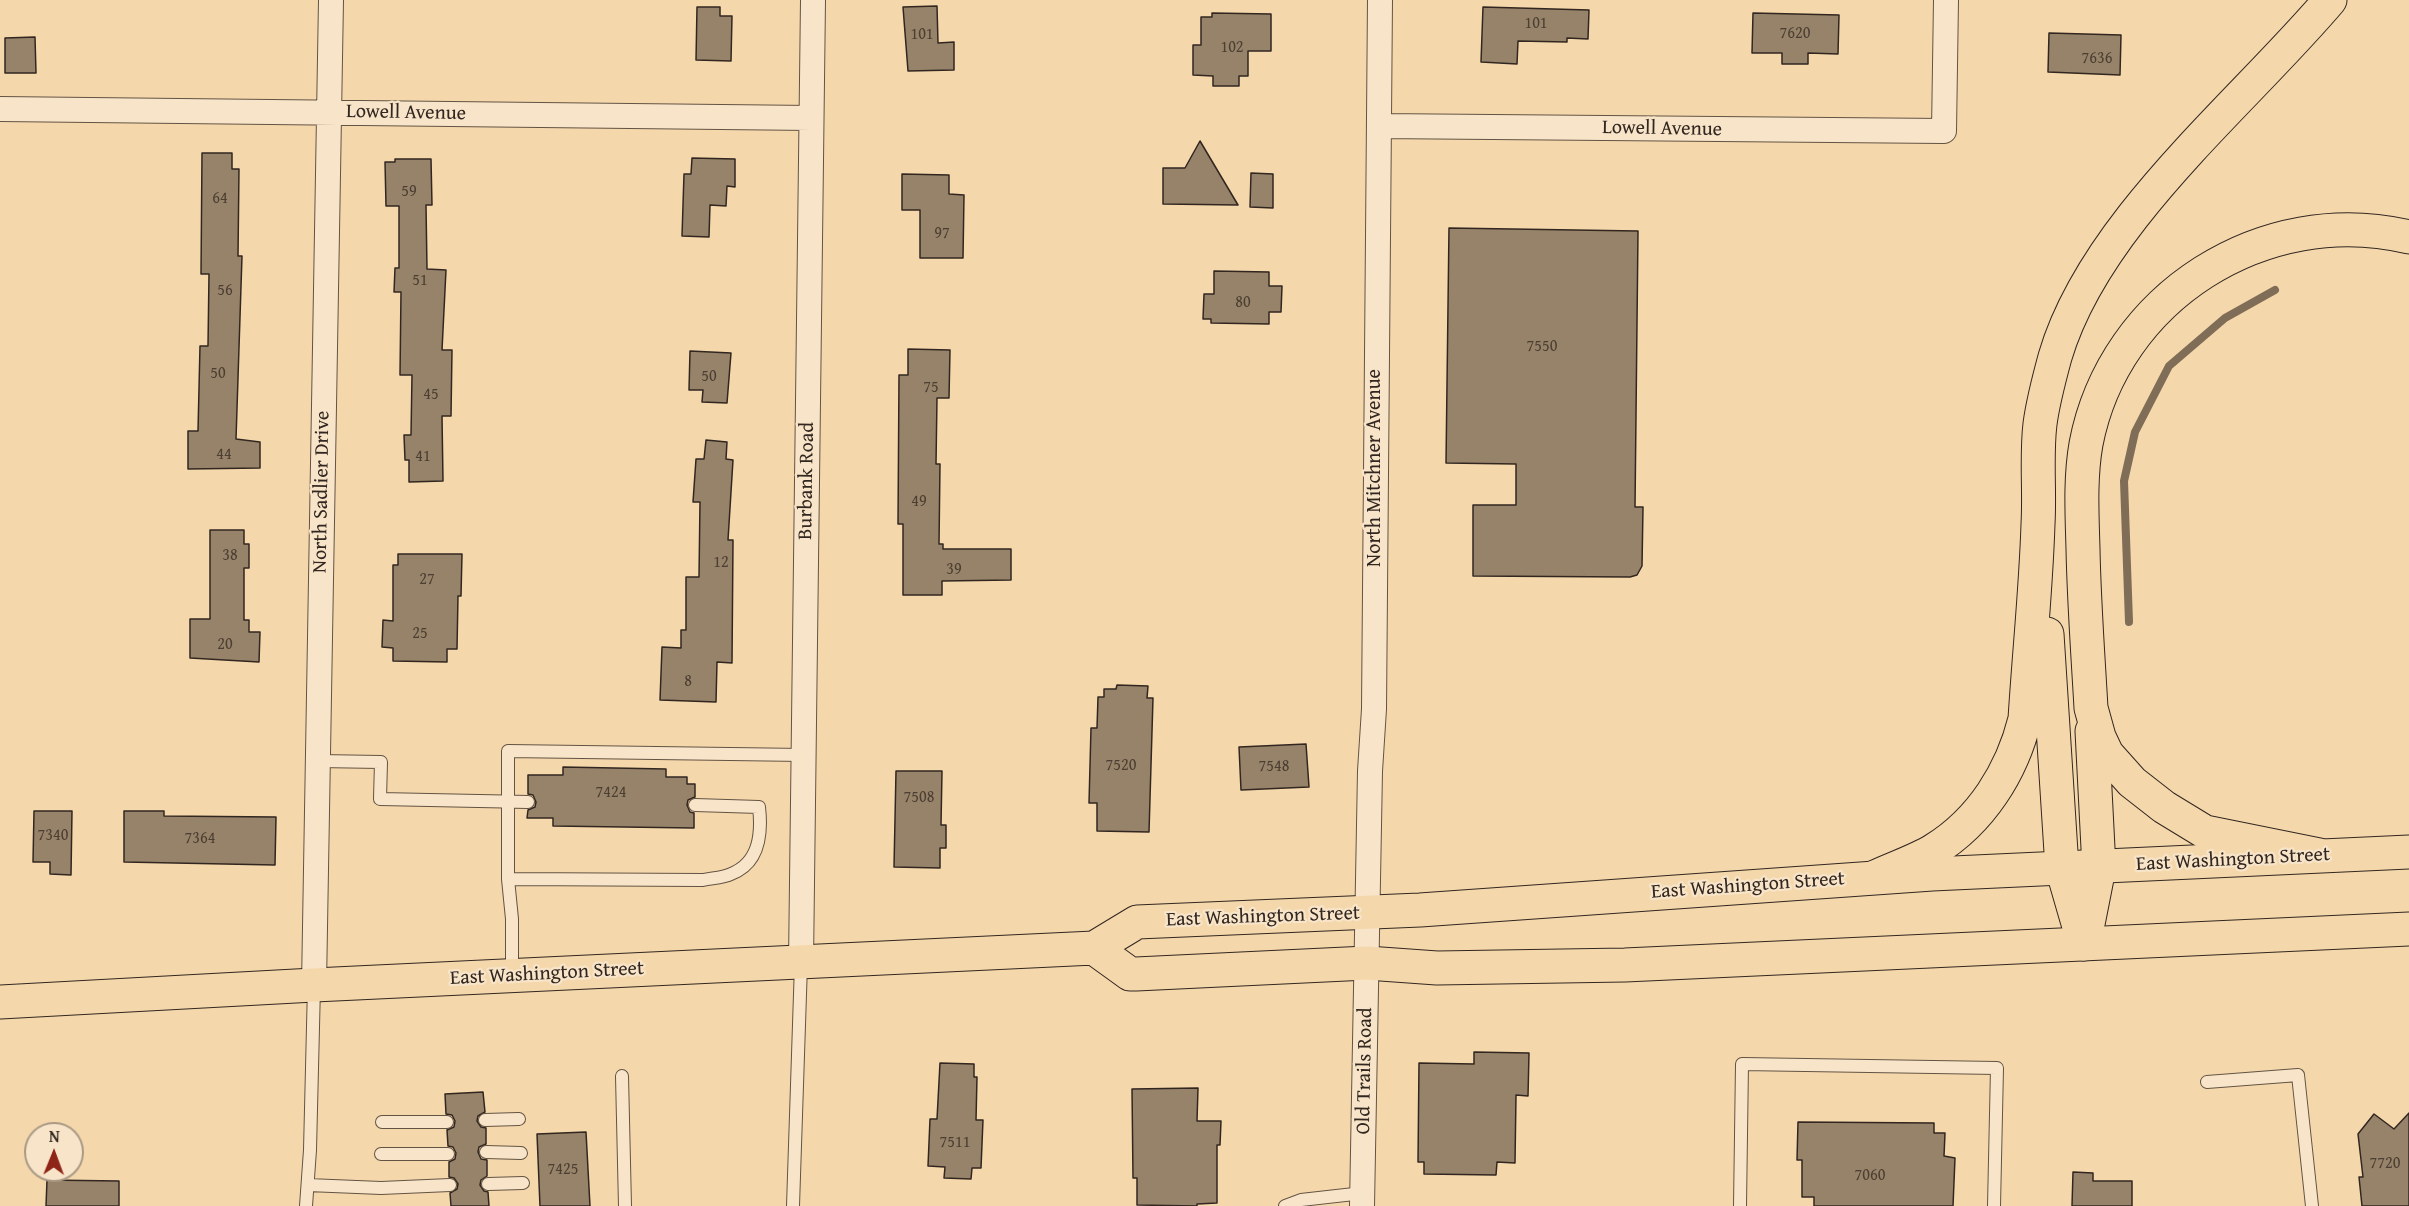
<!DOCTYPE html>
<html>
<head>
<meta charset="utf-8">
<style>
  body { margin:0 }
  #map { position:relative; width:2409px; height:1206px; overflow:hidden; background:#f5d7ac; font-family:"Gentium Book Plus",serif }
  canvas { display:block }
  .north { position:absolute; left:24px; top:1122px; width:60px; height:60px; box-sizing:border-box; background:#f8e5c9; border:2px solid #a99985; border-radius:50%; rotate:1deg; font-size:16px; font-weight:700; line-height:24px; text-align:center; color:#322720 }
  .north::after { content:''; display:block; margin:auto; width:21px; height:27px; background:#8f2418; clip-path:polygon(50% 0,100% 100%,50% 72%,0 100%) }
</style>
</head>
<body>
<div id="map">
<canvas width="2409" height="1206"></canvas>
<div class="north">N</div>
</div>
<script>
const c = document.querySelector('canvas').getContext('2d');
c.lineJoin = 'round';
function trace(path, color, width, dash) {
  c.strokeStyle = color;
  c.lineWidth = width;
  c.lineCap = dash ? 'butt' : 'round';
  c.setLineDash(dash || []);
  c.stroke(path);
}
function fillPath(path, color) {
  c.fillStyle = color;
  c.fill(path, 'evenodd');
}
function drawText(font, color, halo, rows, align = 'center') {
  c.font = font + ' "Gentium Book Plus",serif';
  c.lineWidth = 4.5;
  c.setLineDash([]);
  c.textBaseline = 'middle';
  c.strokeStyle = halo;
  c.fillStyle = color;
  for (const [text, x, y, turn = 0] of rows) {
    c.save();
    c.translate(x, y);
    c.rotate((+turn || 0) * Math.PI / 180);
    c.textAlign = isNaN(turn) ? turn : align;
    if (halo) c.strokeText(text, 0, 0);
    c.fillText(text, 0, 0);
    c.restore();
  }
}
trace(new Path2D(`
  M 2129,622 L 2124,481 L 2135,432 L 2169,366 L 2225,318 L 2275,290`), '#7f6d57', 8);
const building = new Path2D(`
  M 937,6 L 938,43 L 954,42 L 954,70 L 908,71 L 903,7 Z
  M 697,7 L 720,7 L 720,16 L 732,16 L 731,61 L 696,60 Z
  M 1483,7 L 1589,10 L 1588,39 L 1567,38 L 1567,42 L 1518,41 L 1517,64 L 1481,62 Z
  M 1212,13 L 1271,14 L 1271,51 L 1248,51 L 1248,76 L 1239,76 L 1239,86 L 1213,86 L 1213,76 L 1193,75 L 1193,45 L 1201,45 L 1201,17 L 1212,17 Z
  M 1753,13 L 1839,15 L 1838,54 L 1808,53 L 1808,64 L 1782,64 L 1782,53 L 1752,53 Z
  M 2049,33 L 2121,35 L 2120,75 L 2048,72 Z
  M 35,37 L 36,73 L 5,73 L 5,38 Z
  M 1200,141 L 1238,205 L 1163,204 L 1163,168 L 1185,168 Z
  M 202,153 L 232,153 L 232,169 L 239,169 L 238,256 L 242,256 L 236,439 L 260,442 L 260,468 L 188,469 L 188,431 L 198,431 L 200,346 L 208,346 L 209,274 L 201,274 Z
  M 692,158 L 735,159 L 735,187 L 727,186 L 726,206 L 710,205 L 709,237 L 682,236 L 684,174 L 691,174 Z
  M 395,159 L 431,159 L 432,205 L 426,205 L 427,269 L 446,270 L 442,350 L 452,350 L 451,416 L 442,416 L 443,481 L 409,482 L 409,460 L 405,460 L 404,435 L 411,435 L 412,375 L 400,375 L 401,292 L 394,292 L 395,268 L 399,268 L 399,206 L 386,206 L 385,162 L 395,162 Z
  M 1251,173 L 1273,174 L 1273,208 L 1250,207 Z
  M 902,174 L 949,175 L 949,194 L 964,195 L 963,258 L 920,258 L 920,210 L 902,210 Z
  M 1449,228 L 1638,231 L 1635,507 L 1643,507 L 1642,566 L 1637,575 L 1630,577 L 1473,576 L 1473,505 L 1516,505 L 1516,464 L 1446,463 Z
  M 1214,271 L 1269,272 L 1269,286 L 1282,286 L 1281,312 L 1269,312 L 1269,324 L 1211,323 L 1211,319 L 1203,319 L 1204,294 L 1214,294 Z
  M 908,349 L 950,350 L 949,398 L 937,398 L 936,464 L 940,464 L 939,544 L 943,544 L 943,549 L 1011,549 L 1011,580 L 942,581 L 942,595 L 903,595 L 903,524 L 898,524 L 899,375 L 908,375 Z
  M 690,351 L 731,353 L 727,403 L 702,402 L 703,390 L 689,390 Z
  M 706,440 L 727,442 L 726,459 L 733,460 L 728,540 L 733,540 L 732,663 L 717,662 L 716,702 L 660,700 L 662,647 L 681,648 L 681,630 L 686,630 L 686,577 L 699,577 L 700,502 L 693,502 L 696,459 L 704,459 Z
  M 210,530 L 244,530 L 244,544 L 249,544 L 249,568 L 244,568 L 244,620 L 249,620 L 249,632 L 260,632 L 259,662 L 190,658 L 190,619 L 210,619 Z
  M 398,554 L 462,554 L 461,596 L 458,596 L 457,649 L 447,649 L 447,662 L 393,661 L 393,648 L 382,647 L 383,620 L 393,621 L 393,565 L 398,565 Z
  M 1117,685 L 1148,686 L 1147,698 L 1153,698 L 1149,832 L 1097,831 L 1097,803 L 1089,803 L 1091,728 L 1097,728 L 1098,697 L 1104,697 L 1104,689 L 1116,689 Z
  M 1306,744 L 1309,787 L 1241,790 L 1239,747 Z
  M 563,767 L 666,769 L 666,777 L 687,777 L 687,784 L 695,784 L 695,797 L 688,800 L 687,805 L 690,812 L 694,813 L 694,828 L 553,826 L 553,818 L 527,818 L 528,810 L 535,807 L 536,802 L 533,795 L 528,794 L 528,775 L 563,775 Z
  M 896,771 L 942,771 L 941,825 L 946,825 L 946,848 L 940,848 L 940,868 L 894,867 Z
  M 34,811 L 72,811 L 71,875 L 50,874 L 50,862 L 33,862 Z
  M 124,811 L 164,811 L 164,816 L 276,817 L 275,865 L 124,862 Z
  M 1474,1052 L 1529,1053 L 1528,1096 L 1516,1095 L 1515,1163 L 1497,1162 L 1496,1175 L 1424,1174 L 1424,1162 L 1418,1162 L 1419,1063 L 1474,1064 Z
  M 940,1063 L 974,1064 L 974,1077 L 977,1077 L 976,1120 L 983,1120 L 981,1168 L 972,1168 L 971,1179 L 944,1178 L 945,1167 L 928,1166 L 930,1119 L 937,1119 Z
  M 1198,1088 L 1197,1121 L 1221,1121 L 1220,1145 L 1217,1145 L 1217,1203 L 1197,1204 L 1197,1206 L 1137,1205 L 1137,1178 L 1133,1178 L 1132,1089 Z
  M 483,1092 L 485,1112 L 478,1116 L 477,1121 L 481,1127 L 486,1128 L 486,1144 L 479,1147 L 478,1152 L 481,1159 L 487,1160 L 487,1176 L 481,1180 L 480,1185 L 484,1191 L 488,1192 L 489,1206 L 451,1206 L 450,1193 L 457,1189 L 458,1184 L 454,1178 L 449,1177 L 449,1162 L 455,1159 L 456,1153 L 453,1147 L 448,1146 L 447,1130 L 454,1127 L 455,1121 L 452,1115 L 446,1114 L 445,1094 Z
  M 2409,1113 L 2409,1206 L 2362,1206 L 2359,1177 L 2363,1177 L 2358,1134 L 2374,1114 L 2394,1129 Z
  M 1798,1122 L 1934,1123 L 1934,1133 L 1945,1133 L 1944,1156 L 1955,1158 L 1953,1206 L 1814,1206 L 1814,1197 L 1802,1197 L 1802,1160 L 1797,1160 Z
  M 586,1132 L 590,1206 L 540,1206 L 537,1134 Z
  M 2073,1172 L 2093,1173 L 2093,1181 L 2132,1181 L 2132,1206 L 2072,1206 Z
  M 47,1180 L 119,1181 L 119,1206 L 46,1206 Z`);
fillPath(building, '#978369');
trace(building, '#322720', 1.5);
const service = new Path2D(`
  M 318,761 L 381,762 L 380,799 L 528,802
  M 508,879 L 703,880 C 712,878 723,878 731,874 C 760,863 762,833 759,807 L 695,805
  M 512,974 L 512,919 L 508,879 L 508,751 L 804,755
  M 622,1076 L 625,1206
  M 2207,1082 L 2298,1075 L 2312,1206
  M 485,1120 L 519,1119
  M 382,1122 L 447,1122
  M 486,1152 L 521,1153
  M 381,1154 L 448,1154
  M 488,1184 L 523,1183
  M 308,1185 L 381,1188 L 450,1185
  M 306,1206 L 310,1150 L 314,986
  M 793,1206 L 801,964
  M 1285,1206 L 1301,1200 L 1363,1193
  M 1740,1206 L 1742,1064 L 1997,1068 L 1994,1206`);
const minor = new Path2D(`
  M 0,109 L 811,118
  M 1379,126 L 1944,131 L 1946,0
  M 801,962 L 813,0
  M 314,985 L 331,0
  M 1362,1206 L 1370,771 L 1374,709 L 1380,0`);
const primary = new Path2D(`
  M 1094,948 L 1130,974 L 1136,974 L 1367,963 L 1437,968 L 1625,965 L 2409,929
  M 0,1002 L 314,985 L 1094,948 L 1137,922 L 1420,910 L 1932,874 L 2409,852`);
const motorway = new Path2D(`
  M 2047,634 L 2062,868 L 2084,944
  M 2319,855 L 2205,832 L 2164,807 L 2132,782 L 2107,754 L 2099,737 L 2091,708 C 2088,655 2084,602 2083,549 C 2082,514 2080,478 2086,444 C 2114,297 2264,202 2409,237
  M 1875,877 C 1894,868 1916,861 1934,850 C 1981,821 2012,772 2025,719 C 2029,654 2036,589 2038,524 C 2040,491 2036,457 2040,424 C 2043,401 2049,379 2055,357 C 2094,223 2241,105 2330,0
  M 2085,939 L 2099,868 L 2092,731`);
trace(service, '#635343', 14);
trace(minor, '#635343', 26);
trace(primary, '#322720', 35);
trace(motorway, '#322720', 35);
trace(service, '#f8e5c9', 12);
trace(minor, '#f8e5c9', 24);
trace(primary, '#f5d7ac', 33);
trace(motorway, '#f5d7ac', 33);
drawText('16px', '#4b3e32', null, [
  ["101",1536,24],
  ["7620",1795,34],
  ["101",922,35],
  ["102",1232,48],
  ["7636",2097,59],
  ["59",409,192],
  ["64",220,199],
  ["97",942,234],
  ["51",420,281],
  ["56",225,291],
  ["80",1243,303],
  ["7550",1542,347],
  ["50",218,374],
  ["50",709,377],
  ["75",931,388],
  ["45",431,395],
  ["44",224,455],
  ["41",423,457],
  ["49",919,502],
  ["38",230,556],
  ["12",721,563],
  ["39",954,570],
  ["27",427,580],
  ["25",420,634],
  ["20",225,645],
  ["8",688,682],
  ["7520",1121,766],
  ["7548",1274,767],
  ["7424",611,793],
  ["7508",919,798],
  ["7340",53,836],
  ["7364",200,839],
  ["7511",955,1143],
  ["7720",2385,1164],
  ["7425",563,1170],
  ["7060",1870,1176]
]);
drawText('20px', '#322720', '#f8e5c9', [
  ["Lowell Avenue",406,113,1],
  ["Lowell Avenue",1662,129,1],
  ["North Mitchner Avenue",1375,468,-90],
  ["Burbank Road",807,481,-89],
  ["North Sadlier Drive",322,492,-89],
  ["East Washington Street",2233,860,-3],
  ["East Washington Street",1748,886,-4],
  ["East Washington Street",1263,917,-2],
  ["East Washington Street",547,974,-3],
  ["Old Trails Road",1365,1071,-89]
]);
</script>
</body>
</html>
